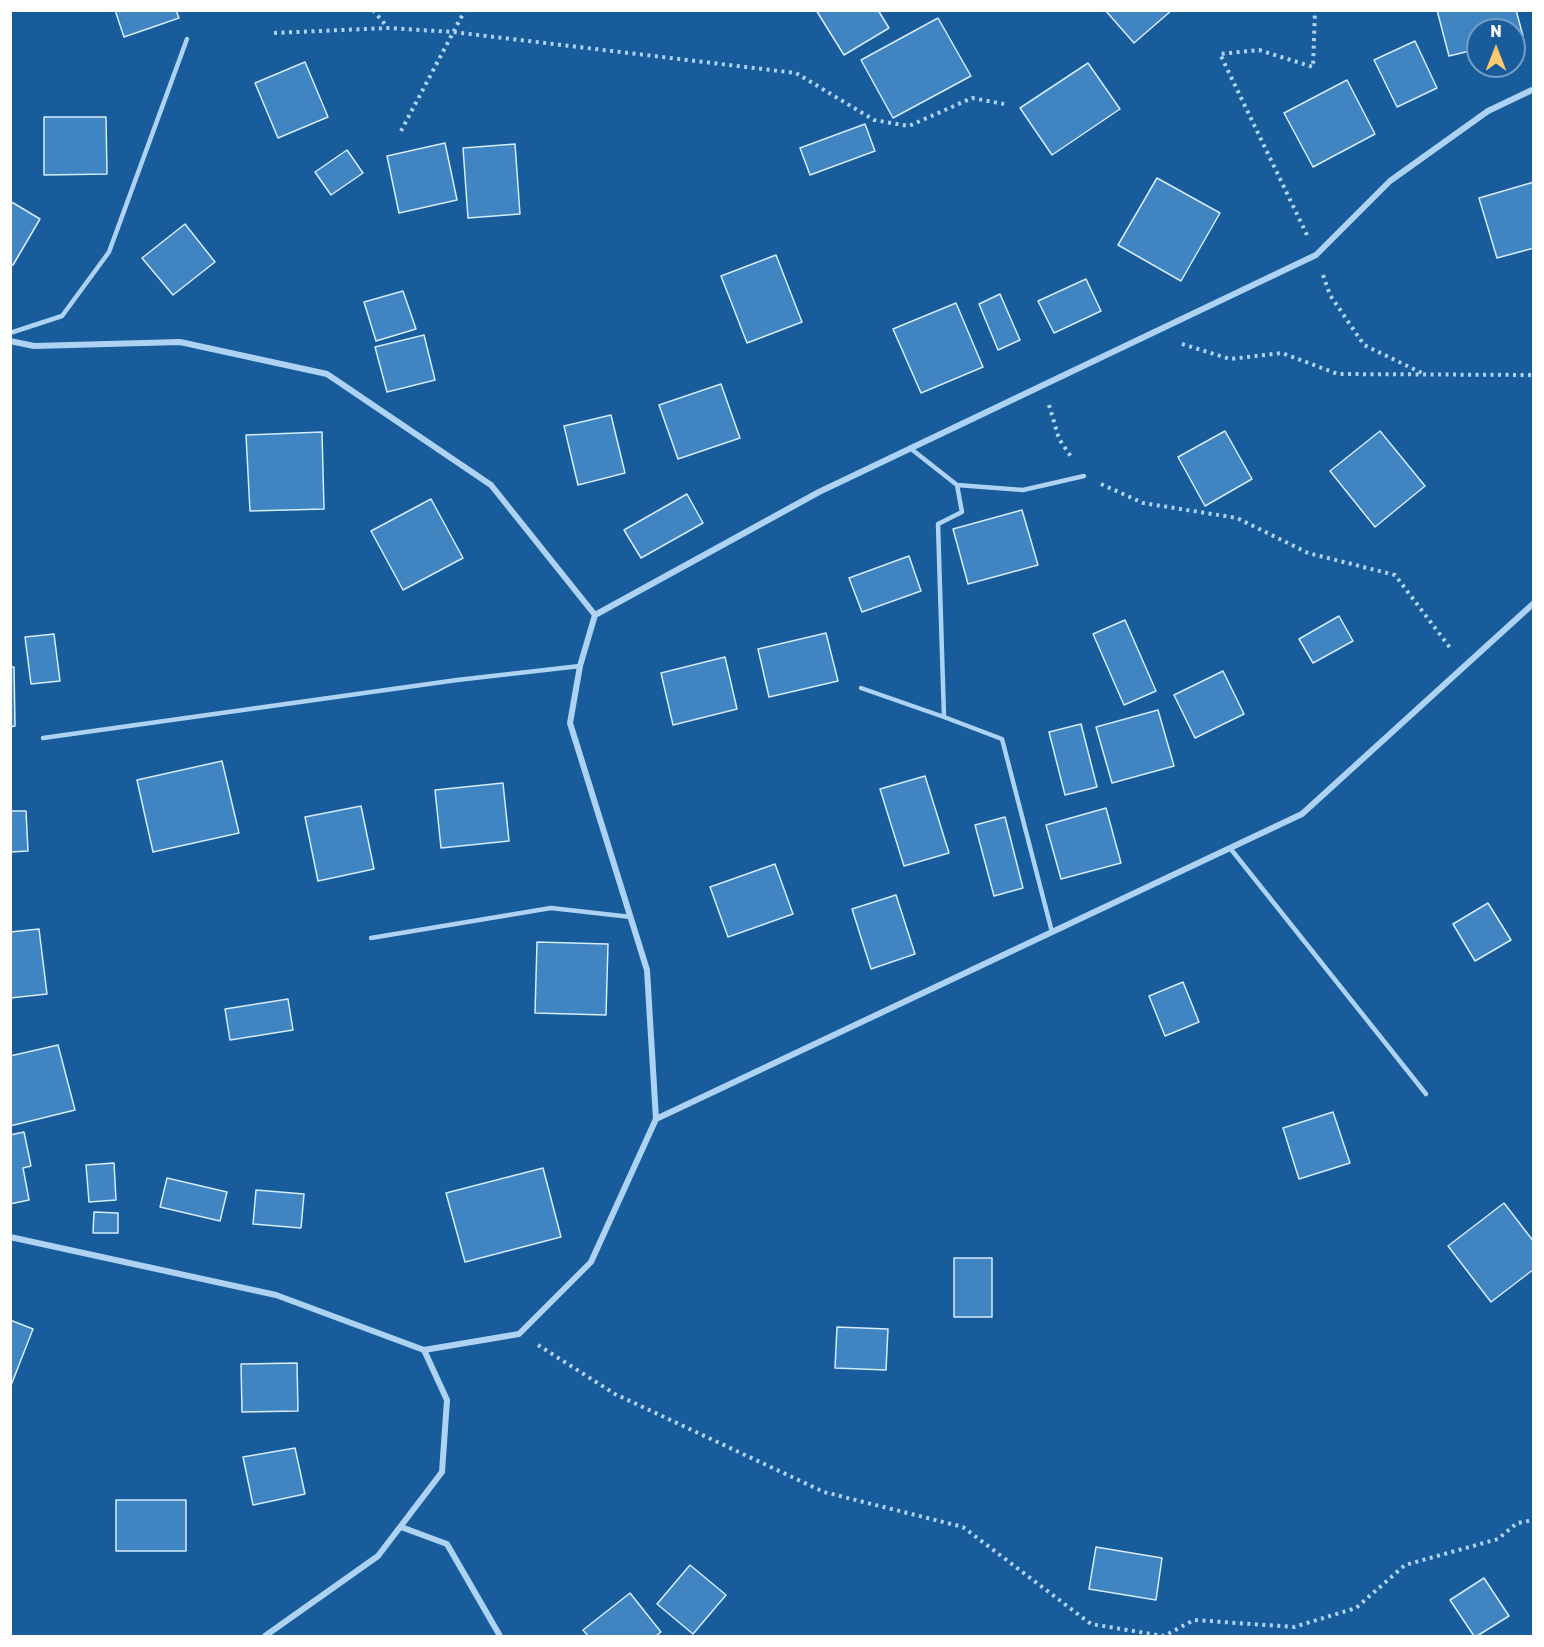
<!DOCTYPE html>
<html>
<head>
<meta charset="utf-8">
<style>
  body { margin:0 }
  #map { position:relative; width:1544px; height:1647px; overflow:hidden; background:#185c9c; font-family:Rubik,sans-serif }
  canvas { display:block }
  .frame { position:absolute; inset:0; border:12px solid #fff; pointer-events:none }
  .north { position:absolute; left:1466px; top:18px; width:60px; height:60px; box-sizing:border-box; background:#185c9c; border:2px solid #749dc4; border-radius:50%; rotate:0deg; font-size:16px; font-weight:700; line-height:24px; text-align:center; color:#fff }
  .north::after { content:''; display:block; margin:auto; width:21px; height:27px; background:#ffca70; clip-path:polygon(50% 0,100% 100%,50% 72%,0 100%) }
</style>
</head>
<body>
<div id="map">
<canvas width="1544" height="1647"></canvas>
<div class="frame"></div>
<div class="north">N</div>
</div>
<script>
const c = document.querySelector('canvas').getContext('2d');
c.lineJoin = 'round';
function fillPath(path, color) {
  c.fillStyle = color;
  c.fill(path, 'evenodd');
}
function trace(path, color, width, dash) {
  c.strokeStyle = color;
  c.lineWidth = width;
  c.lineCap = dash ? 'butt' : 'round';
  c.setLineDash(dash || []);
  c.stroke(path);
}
const building = new Path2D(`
  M 115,10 L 176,10 L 179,18 L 124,37 Z
  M 816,10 L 878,10 L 889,28 L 844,55 Z
  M 1105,10 L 1172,10 L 1134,43 Z
  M 1437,10 L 1516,10 L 1523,36 L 1514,39 L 1514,30 L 1478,30 L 1478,49 L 1449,56 Z
  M 938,18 L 971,76 L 893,118 L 861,60 Z
  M 1415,41 L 1437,88 L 1397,107 L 1374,60 Z
  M 305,62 L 328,117 L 278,138 L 255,83 Z
  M 1088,63 L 1120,109 L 1052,155 L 1020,108 Z
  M 1347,80 L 1375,134 L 1313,167 L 1284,113 Z
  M 44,117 L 106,117 L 107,174 L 44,175 Z
  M 865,124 L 875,151 L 810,175 L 800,148 Z
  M 445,143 L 457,200 L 399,213 L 387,156 Z
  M 515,144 L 520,214 L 468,218 L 463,148 Z
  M 347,150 L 363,173 L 331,195 L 315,172 Z
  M 1157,178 L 1220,213 L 1181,281 L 1118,245 Z
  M 1534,182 L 1534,248 L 1497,258 L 1479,198 Z
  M 10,201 L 40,219 L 13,265 L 10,264 Z
  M 185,224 L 215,262 L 173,295 L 142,258 Z
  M 776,255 L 802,322 L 747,343 L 721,276 Z
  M 1086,279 L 1101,311 L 1054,333 L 1038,301 Z
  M 403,291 L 416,329 L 376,341 L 364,302 Z
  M 1000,294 L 1020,340 L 998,350 L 979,304 Z
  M 956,303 L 983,367 L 921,393 L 893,329 Z
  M 424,335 L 435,380 L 387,392 L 375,347 Z
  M 721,384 L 740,438 L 678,459 L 659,405 Z
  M 611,415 L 625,473 L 578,485 L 564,426 Z
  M 1225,431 L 1252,479 L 1205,506 L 1178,457 Z
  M 1380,431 L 1425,486 L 1375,527 L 1330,471 Z
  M 322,432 L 324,509 L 250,511 L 246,435 Z
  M 687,494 L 703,523 L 641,558 L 624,530 Z
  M 431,499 L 463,558 L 403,590 L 371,531 Z
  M 1022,510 L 1038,565 L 968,584 L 953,529 Z
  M 909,556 L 921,591 L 862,612 L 849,578 Z
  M 1339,616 L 1353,641 L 1313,663 L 1299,639 Z
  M 1125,620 L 1156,691 L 1124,705 L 1093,634 Z
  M 826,633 L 838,681 L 769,697 L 758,649 Z
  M 54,634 L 60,681 L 31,684 L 25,637 Z
  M 725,657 L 737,709 L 673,725 L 661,673 Z
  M 10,667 L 14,667 L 15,726 L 10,727 Z
  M 1223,671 L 1244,714 L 1195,738 L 1174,695 Z
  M 1158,710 L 1174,766 L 1112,783 L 1096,727 Z
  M 1081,724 L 1097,787 L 1065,795 L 1049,732 Z
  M 222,761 L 239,833 L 153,852 L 137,780 Z
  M 925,776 L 949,853 L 904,866 L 880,789 Z
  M 503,783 L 509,841 L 441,848 L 435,790 Z
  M 361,806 L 374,869 L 318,881 L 305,817 Z
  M 1106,808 L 1121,863 L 1061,879 L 1046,825 Z
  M 10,811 L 26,811 L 28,851 L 10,852 Z
  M 1005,817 L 1023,888 L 994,896 L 975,825 Z
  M 775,864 L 793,914 L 728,937 L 710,887 Z
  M 896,895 L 915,954 L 871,969 L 852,909 Z
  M 1488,903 L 1511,940 L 1475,961 L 1453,924 Z
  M 39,929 L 47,994 L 10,998 L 10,932 Z
  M 537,942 L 608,944 L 606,1015 L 535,1013 Z
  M 1183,982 L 1199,1022 L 1165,1036 L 1149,996 Z
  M 288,999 L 293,1030 L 230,1040 L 225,1009 Z
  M 58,1045 L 75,1110 L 10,1126 L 10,1056 Z
  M 1333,1112 L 1350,1163 L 1299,1179 L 1283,1128 Z
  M 24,1132 L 31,1166 L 23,1168 L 29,1200 L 10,1204 L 10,1135 Z
  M 114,1163 L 116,1200 L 89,1202 L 86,1165 Z
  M 543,1168 L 561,1237 L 465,1262 L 446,1193 Z
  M 167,1178 L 227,1192 L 220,1221 L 160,1207 Z
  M 256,1190 L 304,1194 L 301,1228 L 253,1224 Z
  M 1504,1203 L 1534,1242 L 1534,1269 L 1491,1302 L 1448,1246 Z
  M 94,1212 L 118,1213 L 118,1233 L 93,1233 Z
  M 954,1258 L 992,1258 L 992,1317 L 954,1317 Z
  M 10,1320 L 33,1329 L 10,1388 Z
  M 837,1327 L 888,1329 L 886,1370 L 835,1368 Z
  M 297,1363 L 298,1411 L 242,1412 L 241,1364 Z
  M 295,1448 L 305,1494 L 253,1505 L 243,1457 Z
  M 116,1500 L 186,1500 L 186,1551 L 116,1551 Z
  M 1096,1547 L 1162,1558 L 1156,1600 L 1089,1589 Z
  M 690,1565 L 726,1595 L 693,1634 L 657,1604 Z
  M 1484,1578 L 1509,1616 L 1477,1636 L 1474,1636 L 1450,1600 Z
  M 630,1593 L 661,1632 L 656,1636 L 588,1636 L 583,1630 Z`);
fillPath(building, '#4085c2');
trace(building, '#d6ebfc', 1.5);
trace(new Path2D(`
  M 373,10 L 388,28
  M 274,33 L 388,28 L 453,32 L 796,73 L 874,120 L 909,126 L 972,98 L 1004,104
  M 401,131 L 465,10
  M 1307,235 L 1220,54 L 1259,50 L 1313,67 L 1315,10
  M 1323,275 L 1330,295 L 1364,345 L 1424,374
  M 1182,344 L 1230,359 L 1282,353 L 1338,374 L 1534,375
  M 1049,405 L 1059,439 L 1072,458
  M 1101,484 L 1143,503 L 1237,518 L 1308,553 L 1395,575 L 1451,649
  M 538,1345 L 615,1394 L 824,1492 L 963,1527 L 1091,1624 L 1164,1636 L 1194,1620 L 1294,1627 L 1356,1608 L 1405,1565 L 1498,1539 L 1517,1523 L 1534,1520`), '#aed3f2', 4, [3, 4.5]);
trace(new Path2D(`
  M 10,333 L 62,316 L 109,252 L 187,39
  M 910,448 L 957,485 L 962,512 L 938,524 L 944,717 L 1002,739 L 1052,932
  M 957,485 L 1023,490 L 1084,476
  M 861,688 L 944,717
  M 43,738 L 457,680 L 580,666
  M 1230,848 L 1426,1094
  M 371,938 L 551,908 L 631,917`), '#aed3f2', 4.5);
trace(new Path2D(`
  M 10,341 L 34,346 L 180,342 L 327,374 L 491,485 L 595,615
  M 656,1119 L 1302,814 L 1534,603
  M 10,1237 L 276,1295 L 424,1350 L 519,1334 L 591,1262 L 656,1119 L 647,970 L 570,723 L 580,666 L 595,615 L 819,492 L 1316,255 L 1390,181 L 1488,111 L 1534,89
  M 401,1527 L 447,1544 L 500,1636
  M 265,1636 L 378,1556 L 442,1472 L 447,1400 L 424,1350`), '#aed3f2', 6);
</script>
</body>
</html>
